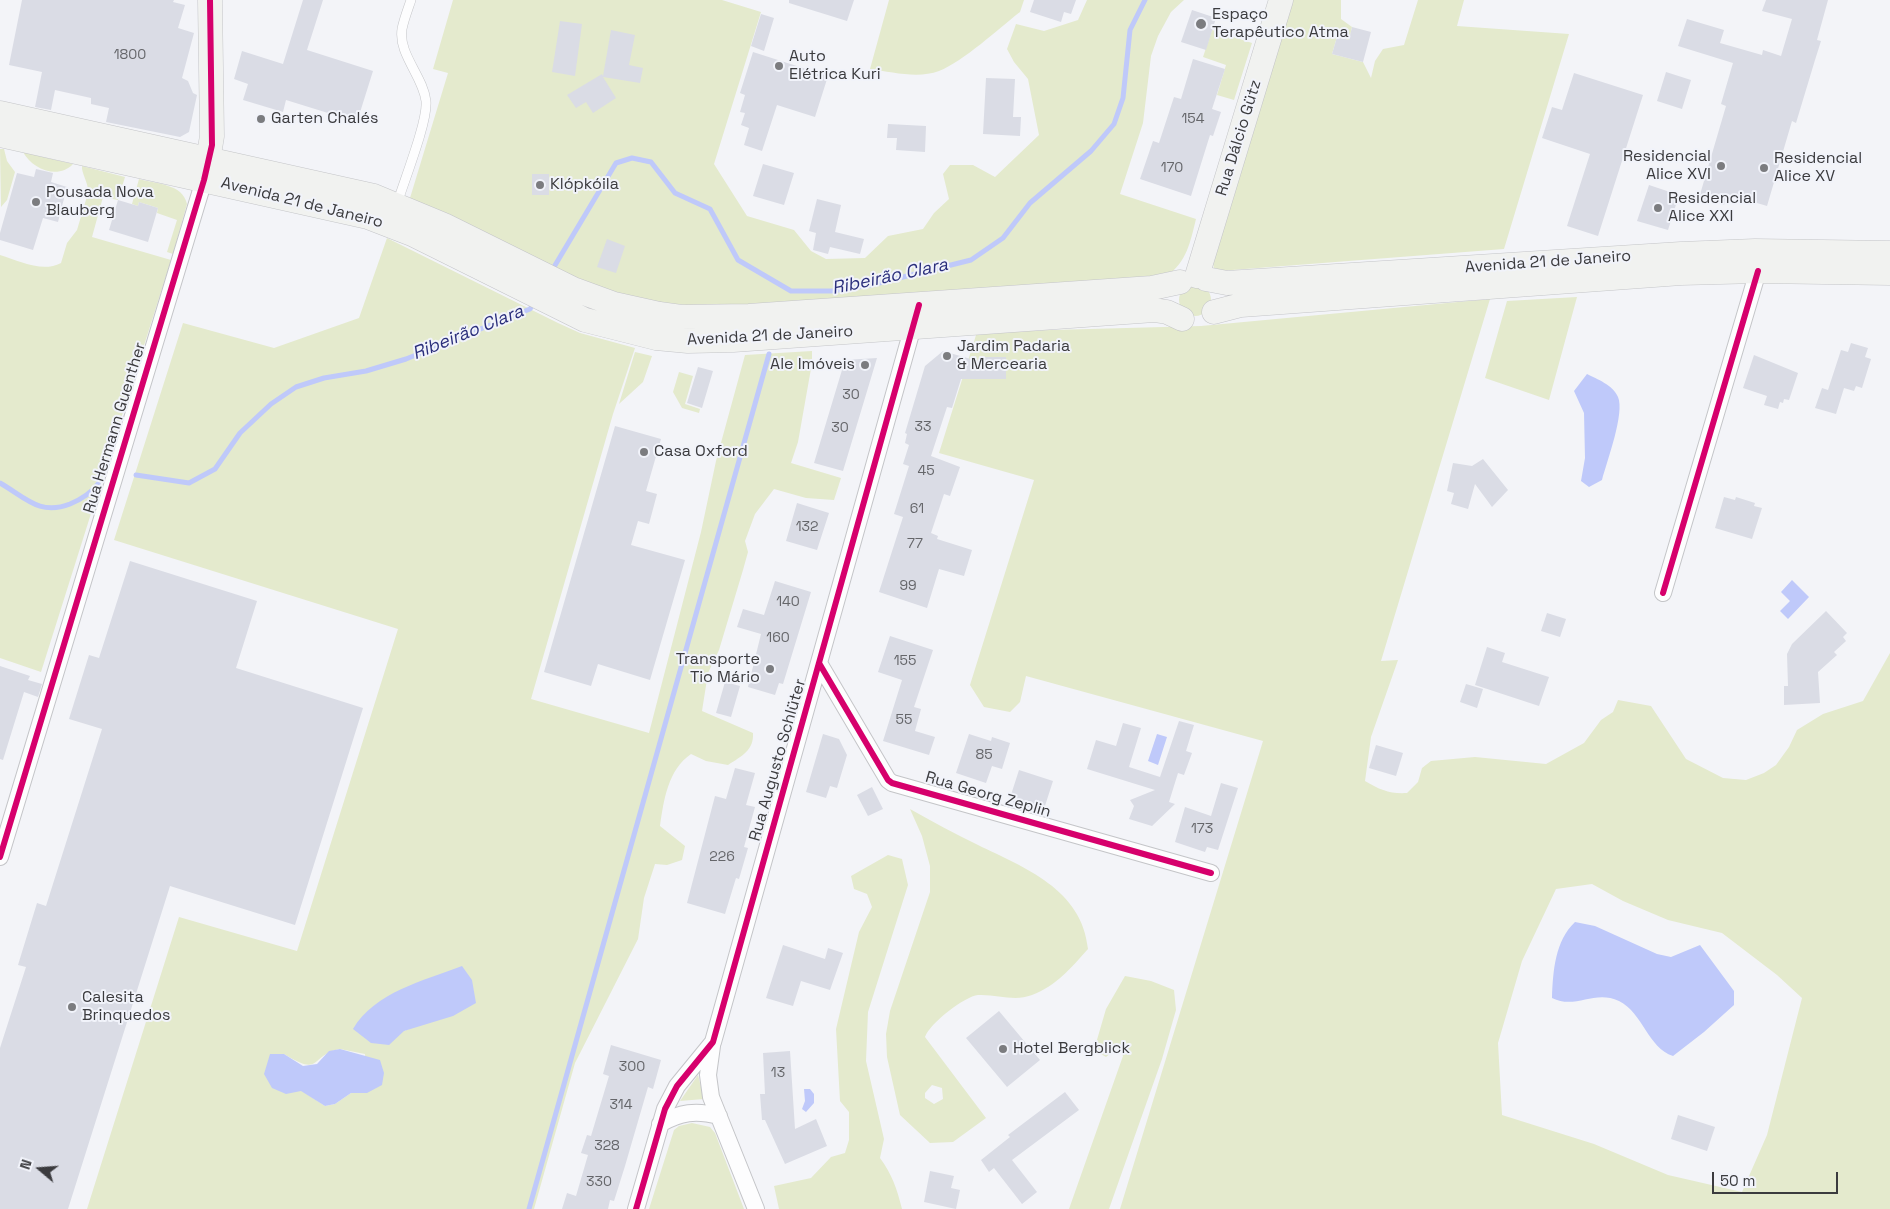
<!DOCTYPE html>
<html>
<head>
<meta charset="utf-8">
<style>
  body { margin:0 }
  #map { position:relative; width:1890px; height:1209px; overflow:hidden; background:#f3f4f8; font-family:"Space Grotesk",sans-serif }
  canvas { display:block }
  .north { position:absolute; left:15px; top:1144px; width:50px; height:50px; -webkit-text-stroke:4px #f1f3fa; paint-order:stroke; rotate:288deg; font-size:14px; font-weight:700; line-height:20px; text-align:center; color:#3b3b3e }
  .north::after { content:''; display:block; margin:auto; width:18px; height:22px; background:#3b3b3e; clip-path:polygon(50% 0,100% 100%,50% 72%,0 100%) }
  .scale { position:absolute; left:1712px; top:1172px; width:126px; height:22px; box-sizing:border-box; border:2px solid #3b3b3e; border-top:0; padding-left:6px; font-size:15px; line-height:18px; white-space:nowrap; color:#3b3b3e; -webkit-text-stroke:4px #f1f3fa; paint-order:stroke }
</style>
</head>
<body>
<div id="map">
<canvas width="1890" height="1209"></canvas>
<div class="north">N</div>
<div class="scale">50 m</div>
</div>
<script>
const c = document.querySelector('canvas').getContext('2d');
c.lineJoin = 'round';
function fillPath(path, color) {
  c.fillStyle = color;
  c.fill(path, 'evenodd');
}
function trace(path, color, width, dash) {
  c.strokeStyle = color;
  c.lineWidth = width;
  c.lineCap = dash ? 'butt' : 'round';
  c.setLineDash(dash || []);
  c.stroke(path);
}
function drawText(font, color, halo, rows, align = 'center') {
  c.font = font + ' "Space Grotesk",sans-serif';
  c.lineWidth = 4;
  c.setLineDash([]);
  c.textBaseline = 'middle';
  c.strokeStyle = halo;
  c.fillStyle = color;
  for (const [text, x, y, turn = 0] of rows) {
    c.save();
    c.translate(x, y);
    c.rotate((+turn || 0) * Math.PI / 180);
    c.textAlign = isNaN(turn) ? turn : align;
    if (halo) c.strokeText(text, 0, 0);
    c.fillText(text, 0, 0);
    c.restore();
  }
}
fillPath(new Path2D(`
  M 453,0 L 722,0 L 761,12 L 714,164 L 747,216 L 794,230 L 811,251 L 826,259 L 865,258 L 888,236 L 923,229 L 934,213 L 949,199 L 943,174 L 950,165 L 973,165 L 995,177 L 1039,135 L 1028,79 L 1014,62 L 1007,49 L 1016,24 L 1044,31 L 1078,20 L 1087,0 L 1184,0 L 1171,12 L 1158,36 L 1151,56 L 1143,123 L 1120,194 L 1196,219 C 1190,243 1187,261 1167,276 L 744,307 C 709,305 673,307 639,299 C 618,294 597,286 576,278 L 410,198 L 448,73 L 433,69 Z
  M 889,0 L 1024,0 L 1020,12 C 998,29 964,61 939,71 C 918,79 892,72 870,69 Z
  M 1292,0 L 1341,0 L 1341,19 L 1352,27 L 1349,40 L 1337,37 L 1332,54 L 1363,62 L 1371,78 L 1375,61 L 1383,49 L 1404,45 L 1418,0 L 1464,0 L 1457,26 L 1569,34 L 1504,249 L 1219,271 L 1214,269 L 1213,263 Z
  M 1212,30 L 1252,43 L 1234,100 L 1217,95 L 1226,65 L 1203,57 Z
  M 0,149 L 4,149 L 7,161 L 15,172 L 7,200 L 1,207 Z
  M 23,152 L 73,164 C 58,180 32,169 23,152 Z
  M 82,166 L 125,177 L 118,200 L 103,197 L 92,237 L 171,260 L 41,672 L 0,658 L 0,255 C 20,261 42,273 61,263 L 67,243 L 77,230 L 88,193 C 89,183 81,173 82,166 Z
  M 139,179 C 157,184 183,184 187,204 L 173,254 L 167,252 L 177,220 L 157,213 L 158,208 L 139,202 L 138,206 L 132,204 Z
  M 387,238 L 558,323 L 580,333 L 635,348 L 613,414 L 531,699 L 649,733 L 701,532 L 716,461 L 745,355 L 812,351 L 812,363 L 798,442 L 791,463 L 841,478 L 834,500 L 806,498 L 774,489 L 755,514 L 745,541 L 748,552 L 743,570 L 719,650 L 708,673 L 702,711 L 753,733 C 754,750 742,756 728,765 L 706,761 L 691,754 C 668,770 664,799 660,826 L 685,846 L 682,860 L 667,865 L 655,864 L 644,898 L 638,939 L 575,1063 L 534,1209 L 87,1209 L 179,917 L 297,951 L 398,629 L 114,540 L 183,323 L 274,348 L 359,318 ZM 472,980 L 421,1024 L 404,1031 ZM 340,1049 L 365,1054 L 367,1093 L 351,1093 L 335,1104 L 325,1106 L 301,1090 L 284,1054 C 323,1078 309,1055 340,1049 Z
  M1179 300a16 16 0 1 1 32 0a16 16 0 1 1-32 0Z
  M 1577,297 L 1549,400 L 1485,378 L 1507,301 Z
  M 1490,299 L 1381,661 L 1398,660 L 1371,737 L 1365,781 C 1380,790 1390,794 1407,793 L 1418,782 L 1422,768 L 1431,761 L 1475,757 L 1546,764 L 1584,743 L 1601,720 L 1613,712 L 1618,700 L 1651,706 L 1686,759 L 1723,778 L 1746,780 L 1764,773 L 1776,765 L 1789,747 L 1797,730 L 1823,714 L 1863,701 L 1890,653 L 1890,1209 L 1120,1209 L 1263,741 L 1026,676 L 1020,702 L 1010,712 L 984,707 L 970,685 L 1034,480 L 939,453 L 977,332 L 1201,326 ZM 1592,884 L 1623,901 L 1668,920 L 1722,933 L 1777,975 L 1802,998 L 1767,1135 L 1742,1192 L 1668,1175 L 1594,1144 L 1502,1115 L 1498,1043 L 1522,961 L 1556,889 Z
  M 635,352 L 652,356 L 643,382 L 619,404 Z
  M 679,372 L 693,376 L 685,404 L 700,409 L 699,413 L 682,408 L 673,392 Z
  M 910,809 C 933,822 955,834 978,845 C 1025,868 1082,889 1088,949 C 1071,968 1056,986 1032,995 C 1014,1002 997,994 978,995 C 965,996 929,1024 925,1037 L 986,1118 L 953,1142 L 930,1143 L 900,1115 L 887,1057 L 886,1034 L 890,1011 L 930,892 L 930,866 L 922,836 ZM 932,1085 L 942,1088 L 943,1099 L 934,1104 L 925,1098 L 925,1093 Z
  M 888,855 L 902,859 L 908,885 L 868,1012 L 866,1061 L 884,1139 L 880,1158 C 892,1174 897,1189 902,1209 L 779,1209 L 774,1186 L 811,1178 L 831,1157 L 845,1153 L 849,1140 L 849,1112 L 840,1101 L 836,1029 L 859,932 L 872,907 L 867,894 L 854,889 L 851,876 Z
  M 1125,976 L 1151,981 L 1174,990 L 1176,1010 L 1162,1059 L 1109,1209 L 1069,1209 L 1123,1056 L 1118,1047 L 1106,1057 L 1094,1050 L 1106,1009 Z
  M 698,1075 L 704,1099 L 680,1101 Z
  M 692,1123 L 710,1127 L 715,1133 L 744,1209 L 649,1209 L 674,1130 L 679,1126 Z`), '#e4eacd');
fillPath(new Path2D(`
  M 1587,374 C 1597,379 1613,385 1618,397 C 1625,413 1607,461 1602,480 L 1589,487 L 1581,481 L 1585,458 L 1584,413 L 1574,391 Z
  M 1792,580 L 1809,597 L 1788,619 L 1780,611 L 1790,601 L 1781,592 Z
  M 1157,734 L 1167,737 L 1158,765 L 1148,761 Z
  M 1575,922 L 1595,926 L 1657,954 L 1671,957 L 1700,945 L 1734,991 L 1734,1005 L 1704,1032 L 1673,1056 C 1648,1048 1643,1013 1619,1001 C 1594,989 1576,1010 1552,998 C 1553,971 1555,941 1575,922 Z
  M 462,966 L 472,980 L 476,1003 L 453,1016 L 404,1031 L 389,1045 L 371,1043 L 353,1029 C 375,992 423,981 462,966 Z
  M 340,1049 L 380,1060 L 384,1073 L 382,1085 L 367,1093 L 351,1093 L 335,1104 L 325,1106 L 301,1091 L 286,1094 L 272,1088 L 264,1074 L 270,1054 L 284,1054 L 303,1066 L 317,1064 L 329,1051 Z
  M 804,1089 L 810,1089 L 814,1094 L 814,1103 L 806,1112 L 802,1109 L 805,1101 Z`), '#bfc9fa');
trace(new Path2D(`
  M 551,272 L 616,163 L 632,158 L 651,162 L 675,193 L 710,209 L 738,260 L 791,291 L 832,291 L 871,285 L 971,260 L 1003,238 L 1030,203 L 1091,151 L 1114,124 L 1123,98 L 1130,30 L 1145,0
  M 136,475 L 189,483 L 215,469 L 240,433 L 271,404 L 296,387 L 324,378 L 366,371 L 406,359 L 530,309 L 535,301
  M 0,483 C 25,497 39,516 70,504 C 82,499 91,493 98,484
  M 529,1209 L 769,354`), '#bfc9fa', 5);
fillPath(new Path2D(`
  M 22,0 L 174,0 L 173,2 L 185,5 L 178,28 L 194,33 L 182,78 L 188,81 L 193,93 L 197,95 L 189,132 L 180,137 L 106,122 L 109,108 L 91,104 L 91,98 L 55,90 L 51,110 L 35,107 L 42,72 L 9,65 Z
  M 303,0 L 323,0 L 307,50 L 373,71 L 357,122 L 286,100 L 283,112 L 243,100 L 248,84 L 234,79 L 242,51 L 283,64 Z
  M 789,0 L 854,0 L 847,21 L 789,3 Z
  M 1034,0 L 1076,0 L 1071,14 L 1064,12 L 1061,22 L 1030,12 Z
  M 1766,0 L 1828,0 L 1817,40 L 1821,41 L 1815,60 L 1796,123 L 1792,121 L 1767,206 L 1727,194 L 1724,205 L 1699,198 L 1726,106 L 1721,104 L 1733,63 L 1678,46 L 1687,19 L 1724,30 L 1720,43 L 1762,55 L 1763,50 L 1781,56 L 1792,19 L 1762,11 Z
  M 1192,10 L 1216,18 L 1206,50 L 1181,42 Z
  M 761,14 L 774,18 L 764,51 L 751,46 Z
  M 560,21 L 582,24 L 575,76 L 552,72 Z
  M 1352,27 L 1371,32 L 1363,62 L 1332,54 L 1337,37 L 1349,40 Z
  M 611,30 L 635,35 L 629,65 L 643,68 L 640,83 L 603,77 L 616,98 L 593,113 L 586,102 L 576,108 L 567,95 L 602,74 L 603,76 Z
  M 753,52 L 828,76 L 815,117 L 777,105 L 762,151 L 744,145 L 749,128 L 741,125 L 745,113 L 740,112 L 745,95 L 740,93 Z
  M 1193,59 L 1225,69 L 1212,109 L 1221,112 L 1213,136 L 1210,135 L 1191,196 L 1140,179 L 1153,141 L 1159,143 L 1174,97 L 1181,99 Z
  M 1666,72 L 1691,80 L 1682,109 L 1657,101 Z
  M 1574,73 L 1643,95 L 1598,236 L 1567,226 L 1590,154 L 1542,138 L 1552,107 L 1562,110 Z
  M 986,78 L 1015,79 L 1013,117 L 1021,117 L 1020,136 L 983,134 Z
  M 888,124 L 926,126 L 925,152 L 896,150 L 897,138 L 887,138 Z
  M 763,164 L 794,173 L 784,205 L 753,196 Z
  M 36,169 L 53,173 L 51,182 L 67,187 L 58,222 L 43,218 L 33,250 L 0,240 L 0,233 L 17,173 L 34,177 Z
  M 532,174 L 549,174 L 549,195 L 532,195 Z
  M 1649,185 L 1679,195 L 1668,230 L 1637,221 Z
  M 817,199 L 841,205 L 835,232 L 864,239 L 860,254 L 830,247 L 828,254 L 813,250 L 816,233 L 809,231 Z
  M 118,200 L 138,206 L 139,202 L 158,208 L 148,242 L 109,230 Z
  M 607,239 L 625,246 L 616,273 L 597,267 Z
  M 1851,343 L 1868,348 L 1865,357 L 1871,359 L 1862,388 L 1856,386 L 1854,391 L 1844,388 L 1836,414 L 1815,408 L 1822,388 L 1828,390 L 1841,350 L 1848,352 Z
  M 943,351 L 981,362 L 981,357 L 1006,357 L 1006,379 L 961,379 L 952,408 L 947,407 L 931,456 L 960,467 L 950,496 L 944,494 L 931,533 L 938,536 L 937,539 L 972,550 L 964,576 L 939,569 L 927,608 L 879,592 L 903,517 L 894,514 L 909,466 L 903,464 L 909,445 L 905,443 L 907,434 L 905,433 L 925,366 Z
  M 1754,355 L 1798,373 L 1789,400 L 1784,399 L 1783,403 L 1780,402 L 1778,409 L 1764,405 L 1767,396 L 1743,388 Z
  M 877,358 L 843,471 L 814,463 L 845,360 Z
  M 698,367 L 713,371 L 702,408 L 687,403 Z
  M 615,426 L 661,439 L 646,491 L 657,494 L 649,524 L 638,521 L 631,545 L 685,560 L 650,680 L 598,664 L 591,686 L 544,672 Z
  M 1483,459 L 1508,490 L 1492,507 L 1475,484 L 1468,509 L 1451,504 L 1454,493 L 1447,491 L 1453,463 L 1472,466 Z
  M 1724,497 L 1735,500 L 1736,497 L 1755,503 L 1754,506 L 1762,508 L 1752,539 L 1715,528 Z
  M 797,503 L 829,513 L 817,550 L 786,541 Z
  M 130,561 L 257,601 L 236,668 L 363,708 L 295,925 L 170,886 L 68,1209 L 0,1209 L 0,1048 L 26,967 L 18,965 L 37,903 L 46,906 L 102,729 L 69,719 L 89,655 L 99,658 Z
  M 775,581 L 811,592 L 783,684 L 779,683 L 775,695 L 748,687 L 761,634 L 737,627 L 743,609 L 764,615 Z
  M 1826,611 L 1847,633 L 1843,637 L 1846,641 L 1834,652 L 1837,655 L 1818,672 L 1820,703 L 1784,705 L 1784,686 L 1788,686 L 1787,654 L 1792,644 Z
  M 1547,613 L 1566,619 L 1560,637 L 1541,631 Z
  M 890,636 L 933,650 L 914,707 L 921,709 L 915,731 L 935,737 L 929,755 L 883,741 L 902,680 L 878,672 Z
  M 1487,647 L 1505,653 L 1502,662 L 1549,677 L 1539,706 L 1475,685 Z
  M 0,666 L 30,676 L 28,680 L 42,684 L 38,697 L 24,692 L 3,760 L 0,759 Z
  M 725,682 L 740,686 L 731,717 L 716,713 Z
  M 1466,684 L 1483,689 L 1477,708 L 1460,702 Z
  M 1179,721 L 1194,725 L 1186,751 L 1192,753 L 1184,775 L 1178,773 L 1169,802 L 1175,804 L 1152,826 L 1129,819 L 1134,806 L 1130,800 L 1155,790 L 1087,769 L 1096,740 L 1116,746 L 1123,723 L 1141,728 L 1129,767 L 1160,777 Z
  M 823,734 L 839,739 L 847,755 L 837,788 L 830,786 L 826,798 L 806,792 Z
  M 969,734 L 991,741 L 992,737 L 1010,743 L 1002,769 L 992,766 L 986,783 L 956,773 Z
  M 1376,745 L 1403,753 L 1396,776 L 1369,768 Z
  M 735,768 L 755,773 L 746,805 L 755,807 L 744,847 L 748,848 L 739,879 L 736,878 L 725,914 L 687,903 L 715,796 L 726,799 Z
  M 1019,770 L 1053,781 L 1043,812 L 1009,801 Z
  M 1221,783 L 1238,788 L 1218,850 L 1207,847 L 1205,852 L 1175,842 L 1185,807 L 1211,816 Z
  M 872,787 L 883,809 L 868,816 L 857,795 Z
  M 783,945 L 825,959 L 828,948 L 843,953 L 830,990 L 801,981 L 793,1006 L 766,998 Z
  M 999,1011 L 1040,1060 L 1007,1087 L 966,1038 Z
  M 611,1045 L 661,1060 L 653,1089 L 648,1087 L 625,1166 L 614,1201 L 610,1200 L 608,1209 L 562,1209 L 567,1193 L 576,1196 L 588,1155 L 581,1153 L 587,1135 L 591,1136 L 609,1076 L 603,1074 Z
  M 790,1051 L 795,1129 L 816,1119 L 827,1146 L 785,1164 L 765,1120 L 762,1120 L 760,1094 L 765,1094 L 763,1053 Z
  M 1065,1092 L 1079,1110 L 1012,1160 L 1037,1192 L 1022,1204 L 994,1168 L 989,1172 L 981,1160 L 1010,1137 L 1008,1135 Z
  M 1678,1115 L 1715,1127 L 1707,1151 L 1671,1139 Z
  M 930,1171 L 954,1176 L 951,1188 L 960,1190 L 956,1209 L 924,1202 Z`), '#dadce5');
const lane = new Path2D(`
  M 397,204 C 404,181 428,121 426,101 C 423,76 398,54 402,29 C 404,19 408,9 411,0`);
const street = new Path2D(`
  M 1663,593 L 1758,271
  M 819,663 L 888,780 L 892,783 L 1211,873
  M 0,857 L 204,180
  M 712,1046 L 708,1075 L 711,1097 L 756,1209
  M 660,1124 C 680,1112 696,1110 719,1116
  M 636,1209 L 665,1109 L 677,1086 L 713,1042 L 915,319`);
const secondary = new Path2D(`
  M 0,113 L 374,196 L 444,225 L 573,289 L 614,304 L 659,314 L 681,317 L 749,316 L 1152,288 L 1180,282
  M 0,135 L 368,217 L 412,234 L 585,320 L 656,338 L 688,341 L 733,340 L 1154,310 L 1167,312 L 1182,319
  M 206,173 L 212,136 L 210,0
  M 1197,276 L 1281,0
  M 1206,279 L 1227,283 L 1681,254 L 1755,251 L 1890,253
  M 1214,312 L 1241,305 L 1681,273 L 1758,271 L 1890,273`);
trace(lane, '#c4c5c8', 10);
trace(street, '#c4c5c8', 18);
trace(secondary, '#c4c5c8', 25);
trace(lane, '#fdfdfe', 9);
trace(street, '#fdfdfe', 16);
trace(secondary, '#f1f2f0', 24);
trace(new Path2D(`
  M 1663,593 L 1758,271
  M 819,663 L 888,780 L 892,783 L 1211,873
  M 0,857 L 204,180 L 212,145 L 210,0
  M 636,1209 L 665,1109 L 677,1086 L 713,1042 L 919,305`), '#d6006c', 6);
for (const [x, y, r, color] of [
  [1201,24,6,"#7b7c7f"],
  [779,66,5,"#7b7c7f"],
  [261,119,5,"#7b7c7f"],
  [1721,166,5,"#7b7c7f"],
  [1764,168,5,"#7b7c7f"],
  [540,185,5,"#7b7c7f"],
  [36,202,5,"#7b7c7f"],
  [1658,208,5,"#7b7c7f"],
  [947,356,5,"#7b7c7f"],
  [865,365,5,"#7b7c7f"],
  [644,452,5,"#7b7c7f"],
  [770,669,5,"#7b7c7f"],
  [72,1007,5,"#7b7c7f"],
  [1003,1049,5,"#7b7c7f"]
]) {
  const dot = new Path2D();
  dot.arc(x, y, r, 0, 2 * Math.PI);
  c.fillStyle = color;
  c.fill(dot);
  trace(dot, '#f1f3fa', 2);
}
drawText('14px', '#65666a', null, [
  ["1800",130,55],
  ["154",1193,119],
  ["170",1172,168],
  ["30",851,395],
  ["33",923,427],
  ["30",840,428],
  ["45",926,471],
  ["61",917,509],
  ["132",807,527],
  ["77",915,544],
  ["99",908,586],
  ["140",788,602],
  ["160",778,638],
  ["155",905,661],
  ["55",904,720],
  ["85",984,755],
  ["173",1202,829],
  ["226",722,857],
  ["300",632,1067],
  ["13",778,1073],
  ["314",621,1105],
  ["328",607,1146],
  ["330",599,1182]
]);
drawText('16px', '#3b3b3e', '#f1f3fa', [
  ["Espaço",1212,15],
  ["Terapêutico Atma",1212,33],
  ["Auto",789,57],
  ["Elétrica Kuri",789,75],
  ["Garten Chalés",271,119],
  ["Residencial",1711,157,"right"],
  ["Alice XVI",1711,175,"right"],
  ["Residencial",1774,159],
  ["Alice XV",1774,177],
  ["Klópkóila",550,185],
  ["Pousada Nova",46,193],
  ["Blauberg",46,211],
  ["Residencial",1668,199],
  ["Alice XXI",1668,217],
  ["Jardim Padaria",957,347],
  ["& Mercearia",957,365],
  ["Ale Imóveis",855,365,"right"],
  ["Casa Oxford",654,452],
  ["Transporte",760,660,"right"],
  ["Tio Mário",760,678,"right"],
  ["Calesita",82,998],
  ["Brinquedos",82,1016],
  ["Hotel Bergblick",1013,1049]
], 'left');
drawText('16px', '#3b3b3e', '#f1f3fa', [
  ["Rua Dálcio Gütz",1239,138,-73],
  ["Avenida 21 de Janeiro",302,203,14],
  ["Avenida 21 de Janeiro",1548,262,-4],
  ["Avenida 21 de Janeiro",770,336,-3],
  ["Rua Hermann Guenther",115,428,-73],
  ["Rua Augusto Schlüter",778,760,-74],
  ["Rua Georg Zeplin",988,795,16]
]);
drawText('italic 18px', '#2a2e7b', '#f1f3fa', [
  ["Ribeirão Clara",890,277,-12],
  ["Ribeirão Clara",468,333,-22]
]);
</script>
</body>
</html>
